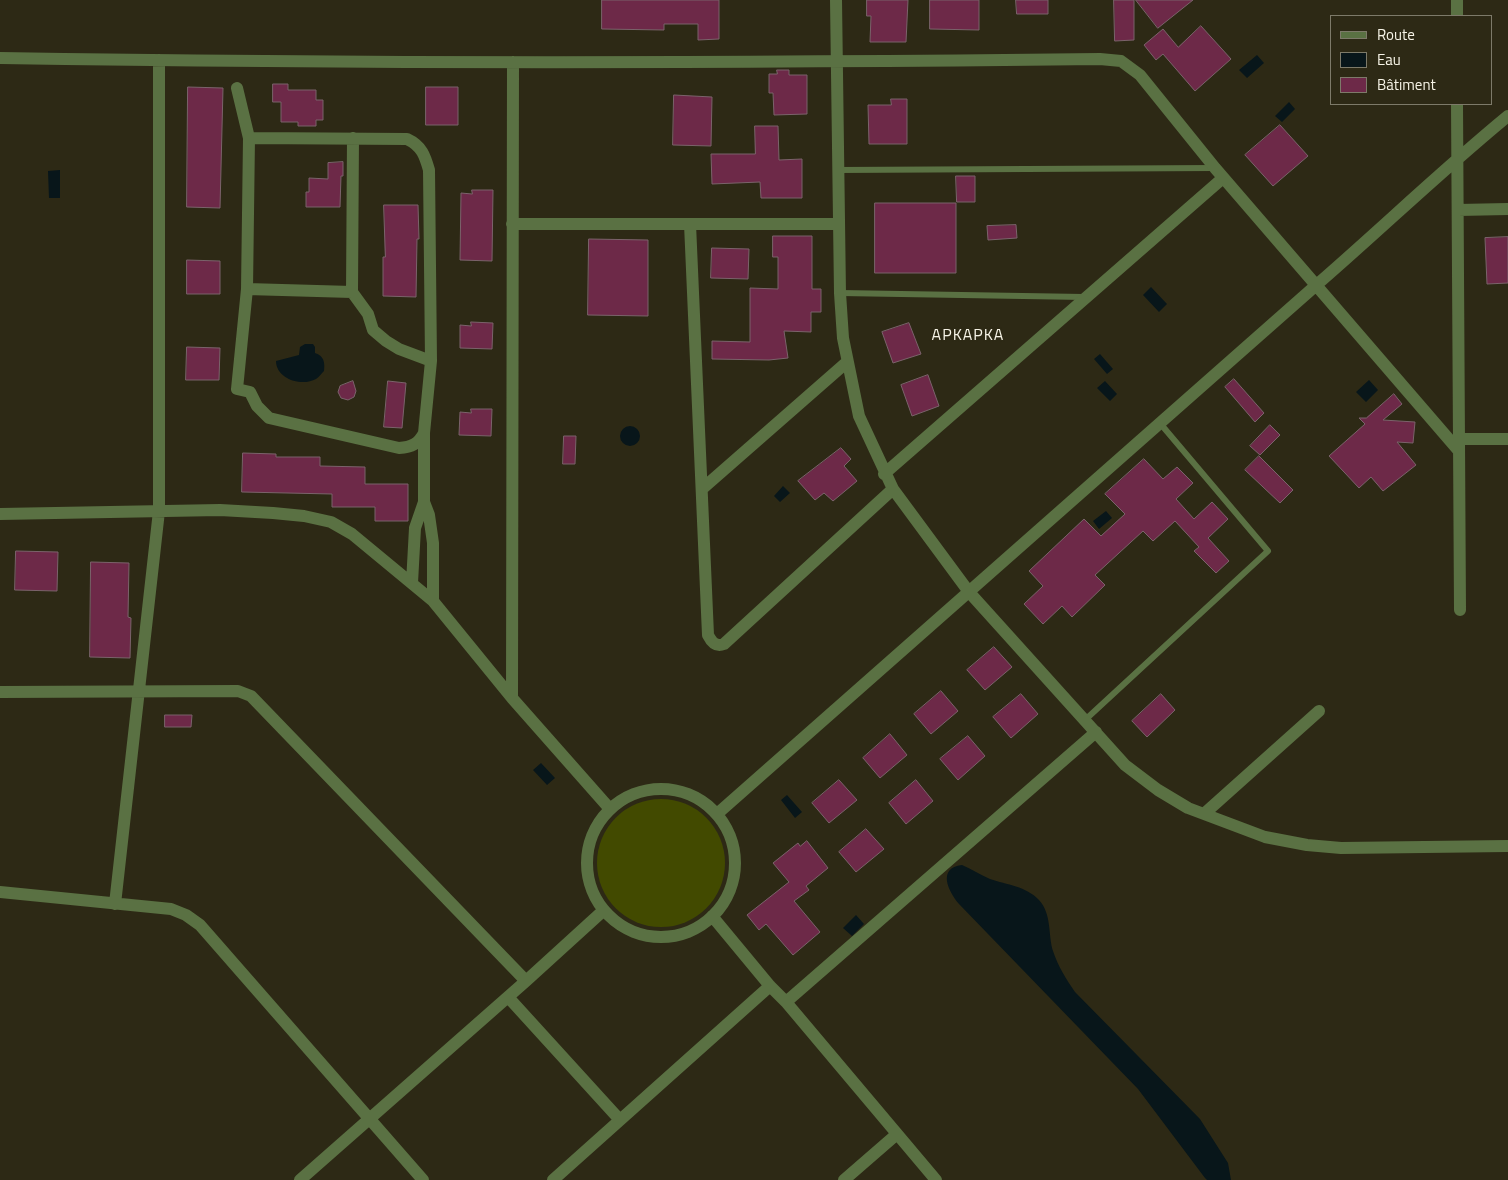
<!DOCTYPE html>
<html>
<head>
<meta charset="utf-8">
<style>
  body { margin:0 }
  #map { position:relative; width:1508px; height:1180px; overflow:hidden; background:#2d2915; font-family:"Titillium Web",sans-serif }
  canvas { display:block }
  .legend { position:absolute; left:1330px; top:15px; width:162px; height:90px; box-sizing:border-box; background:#2d2915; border:1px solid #7d7a69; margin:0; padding:6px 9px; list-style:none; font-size:15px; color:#f6f3e6 }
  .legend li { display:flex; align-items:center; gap:10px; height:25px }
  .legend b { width:25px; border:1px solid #7d7a69 }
</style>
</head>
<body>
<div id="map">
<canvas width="1508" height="1180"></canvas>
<ul class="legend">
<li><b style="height:6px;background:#5a7143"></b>Route</li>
<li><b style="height:14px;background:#08161a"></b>Eau</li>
<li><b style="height:14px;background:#6d2948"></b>Bâtiment</li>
</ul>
</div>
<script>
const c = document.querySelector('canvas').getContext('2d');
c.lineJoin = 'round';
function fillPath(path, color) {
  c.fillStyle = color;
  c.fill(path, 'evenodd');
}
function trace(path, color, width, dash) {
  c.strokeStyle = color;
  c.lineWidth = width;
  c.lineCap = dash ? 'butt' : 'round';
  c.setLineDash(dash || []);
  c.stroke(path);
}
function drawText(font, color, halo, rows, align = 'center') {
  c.font = font + ' "Titillium Web",sans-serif';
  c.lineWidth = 4;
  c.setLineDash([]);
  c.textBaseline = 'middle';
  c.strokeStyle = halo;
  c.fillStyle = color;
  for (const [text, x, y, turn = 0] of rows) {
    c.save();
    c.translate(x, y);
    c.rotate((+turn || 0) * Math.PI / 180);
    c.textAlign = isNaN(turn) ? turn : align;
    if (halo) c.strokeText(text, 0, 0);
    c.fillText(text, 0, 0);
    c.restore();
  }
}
fillPath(new Path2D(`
  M597 863a64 64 0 1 1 128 0a64 64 0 1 1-128 0Z`), '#424a00');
fillPath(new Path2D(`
  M 1257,55 L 1264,63 L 1247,78 L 1239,70 Z
  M 1289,102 L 1295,109 L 1282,122 L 1275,116 Z
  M 60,170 L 60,198 L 49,198 L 48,171 Z
  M 1151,287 L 1167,304 L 1159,312 L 1143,295 Z
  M 305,344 L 313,344 L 315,347 L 315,353 C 324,356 325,362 324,371 C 322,373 319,377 316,379 C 302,387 276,379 276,361 L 299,355 L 300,347 Z
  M 1100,354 L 1113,369 L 1107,374 L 1094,359 Z
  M 1369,380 L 1378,390 L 1366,402 L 1356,392 Z
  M 1105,381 L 1117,394 L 1110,401 L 1097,388 Z
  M620 436a10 10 0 1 1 20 0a10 10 0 1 1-20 0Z
  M 783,486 L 790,493 L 780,502 L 774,496 Z
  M 1106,511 L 1112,518 L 1099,529 L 1093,521 Z
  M 541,763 L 555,778 L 547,785 L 533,770 Z
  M 787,795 L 802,812 L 795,818 L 781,800 Z
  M 962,865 C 971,869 981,875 990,879 C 1007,885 1026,886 1039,900 C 1052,914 1048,935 1053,951 C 1058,966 1066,979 1075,992 L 1200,1119 L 1228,1163 L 1231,1180 L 1207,1180 L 1205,1178 L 1138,1089 L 959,904 C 948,891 937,868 962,865 Z
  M 856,915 L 864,924 L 852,936 L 843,928 Z`), '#08161a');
const building = new Path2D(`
  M 602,0 L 719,0 L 719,39 L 698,40 L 698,24 L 664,24 L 664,30 L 602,29 Z
  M 867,0 L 908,0 L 906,42 L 870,42 L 871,16 L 867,16 Z
  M 930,0 L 979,0 L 979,30 L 930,29 Z
  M 1016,0 L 1048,0 L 1048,14 L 1017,14 Z
  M 1114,0 L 1134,0 L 1134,40 L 1115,41 Z
  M 1136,0 L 1193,0 L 1158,28 Z
  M 1201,26 L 1231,59 L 1195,91 L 1163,54 L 1156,60 L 1144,45 L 1163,29 L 1178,47 Z
  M 777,70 L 789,70 L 789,75 L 807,75 L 807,114 L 774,115 L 773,93 L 769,93 L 769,74 L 777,74 Z
  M 273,84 L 288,84 L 288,90 L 316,90 L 316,100 L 323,100 L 323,120 L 316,120 L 316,126 L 298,126 L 298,122 L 281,122 L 281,102 L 273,102 Z
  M 188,87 L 223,88 L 220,208 L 187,207 Z
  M 426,87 L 458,87 L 458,125 L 426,125 Z
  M 674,95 L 712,97 L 711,146 L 673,145 Z
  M 891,99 L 907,99 L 907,144 L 869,144 L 868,105 L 891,105 Z
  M 1280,125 L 1308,156 L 1273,186 L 1245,155 Z
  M 755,126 L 778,126 L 779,160 L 802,159 L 802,198 L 761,198 L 760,182 L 712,184 L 711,154 L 755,154 Z
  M 343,162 L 343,176 L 341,176 L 340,207 L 306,207 L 306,192 L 309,192 L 309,178 L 328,179 L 328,163 Z
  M 956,176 L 975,176 L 975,202 L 957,202 Z
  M 472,190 L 493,190 L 492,261 L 460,260 L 461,193 L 472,194 Z
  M 875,203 L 956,203 L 956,273 L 875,273 Z
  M 384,205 L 418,205 L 419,239 L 417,239 L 416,297 L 383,296 L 383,257 L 385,257 Z
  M 1016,225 L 1017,238 L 988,240 L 987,226 Z
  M 773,236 L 812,236 L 812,289 L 821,289 L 821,312 L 811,312 L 811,332 L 784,331 L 788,358 L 769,360 L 712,359 L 712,341 L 750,342 L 750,288 L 778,289 L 778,257 L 773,257 Z
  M 1508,237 L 1508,283 L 1487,284 L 1485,238 Z
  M 589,239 L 648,240 L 648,316 L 588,315 Z
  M 712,248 L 749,249 L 748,279 L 711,278 Z
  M 187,260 L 220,261 L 220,294 L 187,294 Z
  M 471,322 L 493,323 L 492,349 L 460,348 L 460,325 L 471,326 Z
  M 909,323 L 921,354 L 893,363 L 882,332 Z
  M 187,347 L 220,348 L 219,380 L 186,380 Z
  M 928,375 L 939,406 L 912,416 L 901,385 Z
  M 1234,379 L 1264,413 L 1255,422 L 1225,387 Z
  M 353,381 L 356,391 L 354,397 L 348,400 L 341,398 L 338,392 L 340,386 Z
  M 388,381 L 406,383 L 402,428 L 384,427 Z
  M 1394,394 L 1402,404 L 1383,420 L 1415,422 L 1413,443 L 1397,442 L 1416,465 L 1383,491 L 1371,477 L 1359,488 L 1329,456 L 1365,424 L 1359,418 L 1366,418 Z
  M 471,409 L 492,409 L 491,436 L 459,435 L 460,412 L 471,413 Z
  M 1270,425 L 1280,435 L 1260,455 L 1250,446 Z
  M 564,436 L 576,436 L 575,464 L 563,464 Z
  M 841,448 L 851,459 L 844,466 L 857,481 L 833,501 L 824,493 L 815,500 L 798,481 Z
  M 243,453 L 276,454 L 276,457 L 320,457 L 320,466 L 365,467 L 365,484 L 408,484 L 408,521 L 375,521 L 375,507 L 332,507 L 332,494 L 242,492 Z
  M 1259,456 L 1293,490 L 1280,503 L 1245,470 Z
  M 1144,459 L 1163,479 L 1177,467 L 1193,483 L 1176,499 L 1194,519 L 1212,502 L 1228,519 L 1208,538 L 1229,561 L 1216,573 L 1194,551 L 1199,547 L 1175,521 L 1153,541 L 1143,531 L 1095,575 L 1105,585 L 1072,617 L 1062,606 L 1043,624 L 1024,604 L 1043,586 L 1029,571 L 1084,519 L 1101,536 L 1125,514 L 1105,494 Z
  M 16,551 L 58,552 L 57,591 L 15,590 Z
  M 91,562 L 129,563 L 128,617 L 131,618 L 130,658 L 90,657 Z
  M 994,647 L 1012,667 L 985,690 L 967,670 Z
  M 941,691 L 958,711 L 931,734 L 914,714 Z
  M 1021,694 L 1038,714 L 1011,738 L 993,717 Z
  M 1161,694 L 1175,710 L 1147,737 L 1132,721 Z
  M 165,715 L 192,715 L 191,727 L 165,727 Z
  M 890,734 L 907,755 L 880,778 L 863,758 Z
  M 968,736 L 985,756 L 958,780 L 940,759 Z
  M 839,780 L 857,800 L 829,823 L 812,803 Z
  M 916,780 L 933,801 L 906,824 L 889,803 Z
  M 866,829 L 884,849 L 856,872 L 839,852 Z
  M 807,841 L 828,868 L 806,886 L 809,890 L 794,901 L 820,932 L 793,955 L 766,924 L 759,930 L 747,915 L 789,882 L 773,863 L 798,843 L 800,846 Z`);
fillPath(building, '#6d2948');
trace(building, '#7b636b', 1);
trace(new Path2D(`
  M 838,170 L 1214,168
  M 840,293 L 1084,297
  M 1085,720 L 1268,551 L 1159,422`), '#5a7143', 6);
trace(new Path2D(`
  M 836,0 L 840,293 L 843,338 L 859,416 L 893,489 L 969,592 L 1125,765 L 1158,790 L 1188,808 L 1265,837 L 1307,845 L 1341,848 L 1508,846
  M 1457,0 L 1457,16
  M 0,58 C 367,64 733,63 1100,59 L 1121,61 L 1140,75 L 1215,168 L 1459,451
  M 237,88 L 249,138 L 247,289 L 237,389 L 250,392 L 257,406 L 269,418 L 399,448 C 412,447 418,444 424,433
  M 1457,104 L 1460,610
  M 249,138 L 407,139 C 422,146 425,156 429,170 L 431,361 L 424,433 L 424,502 L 429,515 L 433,543 L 433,601
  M 353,138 L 352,292 L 368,314 L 373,330 L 386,341 L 399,349 L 431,361
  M 1458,210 L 1508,209
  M 512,224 L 839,224
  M 690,224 L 708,635 C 712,643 716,647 724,644 L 893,489
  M 247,289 L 352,292
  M 1459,439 L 1508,439
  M 884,474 L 1223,178
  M 702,489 L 847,362
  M 0,514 L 220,510 L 273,513 L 304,516 L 331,522 L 352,534 L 433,601 L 512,698 L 610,809
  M 412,583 L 415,528 L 424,502
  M 0,692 L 238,691 L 251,696 L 526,981
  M 512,698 L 513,62
  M587 863a74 74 0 1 1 148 0a74 74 0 1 1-148 0Z
  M 1205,813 L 1319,711
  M 717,814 C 916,639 1114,463 1313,288 C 1379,231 1441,171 1508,116
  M 0,892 L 171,909 L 186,915 L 200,925 L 423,1180
  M 115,904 L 159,511 L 159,60
  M 712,916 L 770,986 L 786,1002 L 936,1180
  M 508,997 L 620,1120
  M 786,1002 L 1096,732
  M 300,1180 L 526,981 L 604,910
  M 553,1180 L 770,986
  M 844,1180 L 897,1134`), '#5a7143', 12);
c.letterSpacing = '1px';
drawText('16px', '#f6f3e6', '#2d2915', [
  ["APKAPKA",968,336]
]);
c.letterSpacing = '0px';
</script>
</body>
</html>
